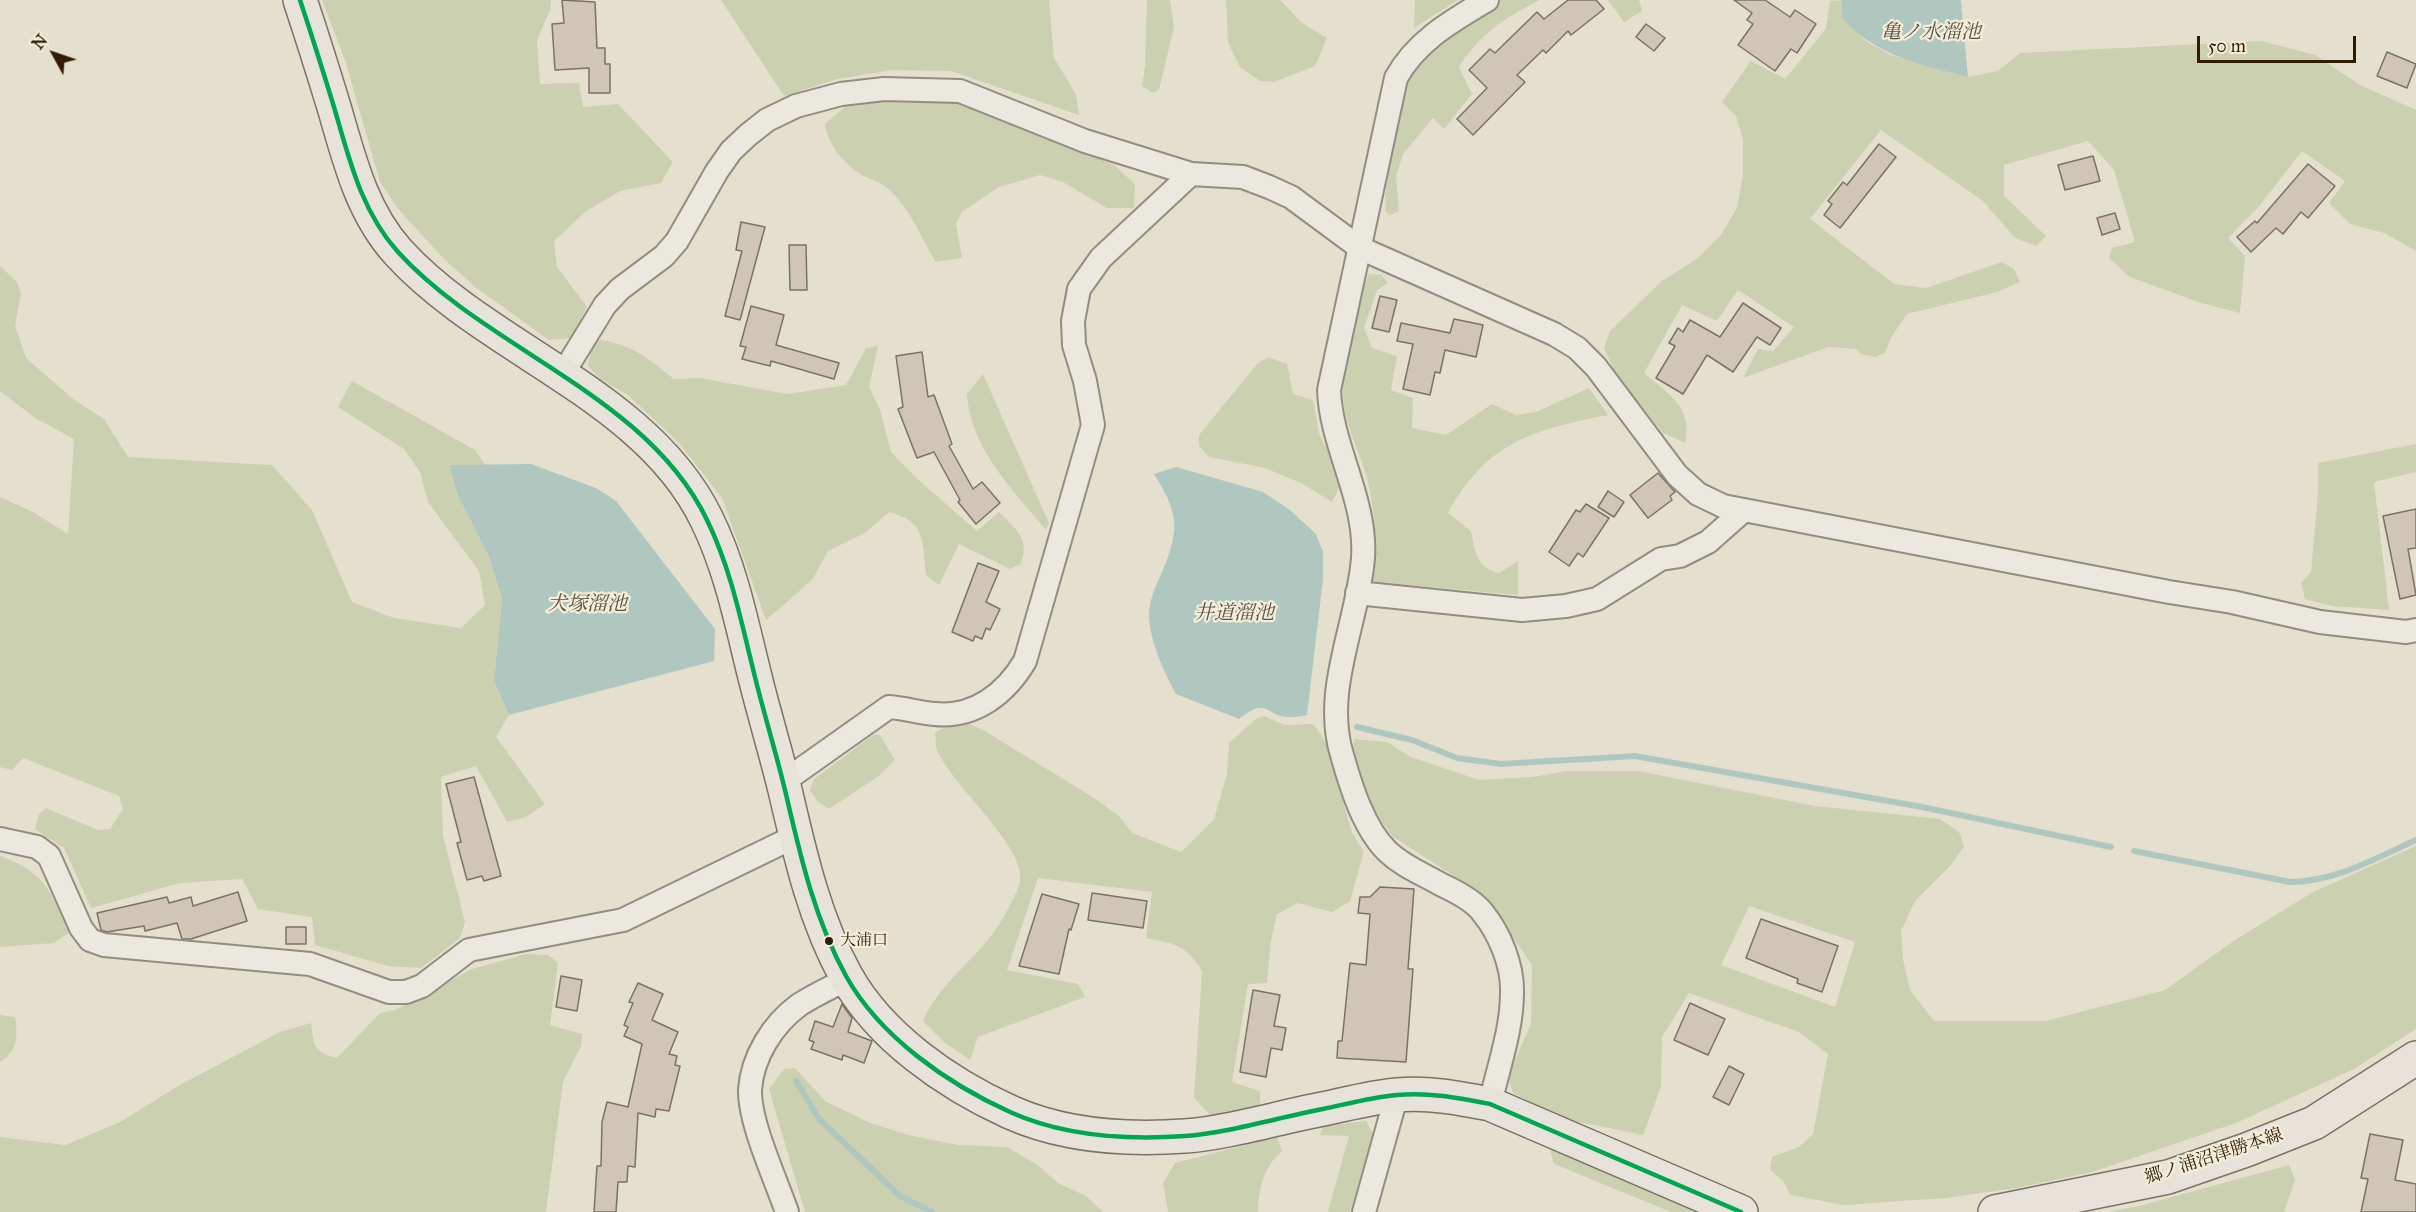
<!DOCTYPE html>
<html>
<head>
<meta charset="utf-8">
<style>
  body { margin:0 }
  #map { position:relative; width:2416px; height:1212px; overflow:hidden; background:#e5dfce; font-family:"IM FELL Great Primer",serif }
  canvas { display:block }
  .north { position:absolute; left:24px; top:24px; width:60px; height:60px; -webkit-text-stroke:4px #f5edd9; paint-order:stroke; rotate:310deg; font-size:16px; font-weight:700; line-height:24px; text-align:center; color:#2f1c02 }
  .north::after { content:''; display:block; margin:auto; width:21px; height:27px; background:#2f1c02; clip-path:polygon(50% 0,100% 100%,50% 72%,0 100%) }
  .scale { position:absolute; left:2197px; top:36px; width:159px; height:27px; box-sizing:border-box; border:3px solid #2f1c02; border-top:0; padding-left:8px; font-size:18px; line-height:21px; white-space:nowrap; color:#2f1c02; -webkit-text-stroke:4px #f5edd9; paint-order:stroke }
</style>
</head>
<body>
<div id="map">
<canvas width="2416" height="1212"></canvas>
<div class="north">N</div>
<div class="scale">50 m</div>
</div>
<script>
const c = document.querySelector('canvas').getContext('2d');
c.lineJoin = 'round';
function fillPath(path, color) {
  c.fillStyle = color;
  c.fill(path, 'evenodd');
}
function trace(path, color, width, dash) {
  c.strokeStyle = color;
  c.lineWidth = width;
  c.lineCap = dash ? 'butt' : 'round';
  c.setLineDash(dash || []);
  c.stroke(path);
}
function drawText(font, color, halo, rows, align = 'center') {
  c.font = font + ' "IM FELL Great Primer","Noto Serif JP",serif';
  c.lineWidth = 4.5;
  c.setLineDash([]);
  c.textBaseline = 'middle';
  c.strokeStyle = halo;
  c.fillStyle = color;
  for (const [text, x, y, turn = 0] of rows) {
    c.save();
    c.translate(x, y);
    c.rotate((+turn || 0) * Math.PI / 180);
    c.textAlign = isNaN(turn) ? turn : align;
    if (halo) c.strokeText(text, 0, 0);
    c.fillText(text, 0, 0);
    c.restore();
  }
}
fillPath(new Path2D(`
  M 322,0 L 551,0 L 550,10 L 537,40 L 540,84 L 579,83 L 583,107 L 618,104 L 673,162 L 661,183 L 620,191 L 585,212 L 554,241 L 557,267 L 587,307 L 571,338 L 549,340 L 474,286 L 444,259 L 399,210 L 380,182 L 345,60 Z
  M 721,0 L 1049,0 L 1054,58 L 1076,94 L 1079,115 L 951,71 L 892,70 L 838,79 L 784,96 Z
  M 1147,0 L 1170,0 L 1174,27 L 1159,90 L 1153,93 L 1142,86 L 1145,66 Z
  M 1226,0 L 1280,0 L 1302,23 L 1327,38 L 1315,66 L 1274,82 L 1260,81 L 1240,67 L 1228,43 Z
  M 1415,0 L 1458,0 L 1414,28 Z
  M 1498,0 L 1540,0 C 1504,18 1481,33 1459,67 L 1472,94 L 1444,129 L 1433,118 L 1403,154 L 1396,176 L 1399,211 L 1391,215 L 1386,212 C 1384,178 1395,91 1414,64 C 1435,36 1469,18 1498,0 Z
  M 1608,0 L 1639,0 L 1642,11 L 1624,22 Z
  M 1842,0 L 1842,18 L 1867,42 L 1891,55 L 1968,77 L 1998,71 L 2020,53 L 2262,41 L 2315,55 L 2360,85 L 2416,110 L 2416,251 L 2384,233 L 2350,224 L 2329,203 L 2345,181 L 2302,151 L 2260,205 L 2228,238 L 2245,256 L 2240,313 L 2201,303 L 2130,277 L 2109,258 L 2112,248 L 2135,242 L 2114,170 L 2088,141 L 2004,165 L 2004,196 L 2046,236 L 2036,246 L 2015,238 L 1983,201 L 1881,130 L 1810,219 L 1894,284 L 1926,288 L 2002,262 L 2014,269 L 2020,282 L 1997,292 L 1907,314 L 1892,336 L 1885,353 L 1875,357 L 1861,354 L 1856,349 L 1828,347 L 1743,378 L 1758,349 L 1773,351 L 1794,327 L 1738,290 L 1717,321 L 1682,305 L 1644,373 C 1669,395 1693,406 1685,443 L 1663,433 L 1616,375 L 1604,348 L 1610,331 L 1662,281 L 1698,258 L 1720,236 L 1737,208 L 1743,174 L 1743,140 L 1736,116 L 1722,102 L 1751,61 L 1785,79 L 1826,29 L 1830,1 Z
  M 915,98 L 995,106 L 1115,166 L 1135,184 L 1134,208 L 1107,208 L 1063,182 L 1040,175 L 999,187 L 962,212 L 956,224 L 962,258 L 936,262 C 921,238 909,206 887,188 C 880,182 870,179 862,175 C 844,164 828,145 825,124 L 846,106 Z
  M 0,266 L 17,282 L 21,293 L 15,326 L 26,358 L 73,399 L 104,419 L 128,457 L 272,465 L 312,510 L 352,602 L 394,618 L 461,628 L 485,605 L 479,571 L 428,502 L 420,472 L 404,449 L 338,407 L 352,381 L 475,450 L 486,466 L 449,465 L 458,496 L 489,557 L 502,599 L 494,681 L 509,715 L 496,737 L 545,804 L 526,817 L 507,822 L 476,766 L 441,777 L 443,835 L 465,922 L 460,938 L 421,968 L 388,966 L 315,945 L 312,917 L 258,909 L 242,879 L 180,883 L 91,908 L 64,848 L 35,829 L 39,814 L 46,808 L 98,830 L 110,829 L 123,809 L 119,796 L 23,758 L 12,770 L 0,767 L 0,497 L 33,512 L 68,534 L 74,439 L 35,418 L 0,391 Z
  M 1369,274 L 1382,275 L 1388,283 L 1377,290 L 1364,328 L 1372,348 L 1397,356 L 1391,390 L 1413,398 L 1412,428 L 1446,435 L 1492,404 L 1516,415 L 1536,412 L 1589,388 L 1608,415 C 1532,430 1487,442 1448,513 L 1471,531 C 1476,554 1475,566 1499,573 L 1518,561 L 1518,595 L 1373,582 C 1377,546 1376,514 1367,478 C 1360,452 1345,425 1343,399 C 1340,357 1353,312 1369,274 Z
  M 599,340 C 631,343 650,360 674,379 L 700,378 L 787,394 L 846,385 L 866,348 L 878,346 L 869,387 L 880,410 L 891,452 L 923,484 L 977,531 L 999,512 C 1016,529 1030,539 1021,564 L 1010,569 L 959,544 L 939,585 L 926,575 C 922,541 927,522 889,512 L 865,533 L 828,551 L 812,580 L 766,620 L 722,498 L 679,443 L 628,395 L 600,379 L 588,366 L 590,353 Z
  M 1268,357 L 1287,364 L 1293,394 L 1313,400 L 1319,433 L 1342,482 L 1332,502 L 1303,484 L 1265,468 L 1209,457 L 1199,446 L 1199,435 L 1257,364 Z
  M 983,374 L 1049,523 L 1046,530 C 1013,490 970,448 967,394 Z
  M 2416,444 L 2416,472 L 2374,482 L 2389,610 L 2332,606 L 2305,599 L 2301,583 L 2311,572 L 2318,492 L 2318,463 Z
  M 1264,716 L 1285,725 L 1313,724 C 1338,753 1339,791 1350,826 C 1352,835 1359,843 1364,851 L 1350,901 L 1332,912 L 1298,903 L 1277,914 L 1271,940 L 1267,983 L 1248,984 L 1232,1082 L 1260,1091 L 1260,1104 L 1232,1114 L 1210,1115 L 1194,1098 L 1202,971 C 1185,944 1176,944 1146,938 L 1152,892 L 1038,878 L 1007,970 L 1078,984 L 1085,997 L 978,1037 L 970,1060 L 945,1043 L 923,1021 C 942,977 988,952 1008,909 C 1012,901 1019,889 1020,880 C 1025,846 950,783 937,750 C 935,745 936,738 935,732 L 962,721 L 983,730 L 1091,796 L 1119,816 L 1132,833 L 1181,852 L 1214,819 L 1227,774 L 1229,743 L 1256,719 Z
  M 873,735 L 880,735 L 895,760 L 880,775 L 829,809 L 818,802 L 810,790 L 814,779 Z
  M 1355,739 L 1387,742 L 1411,757 L 1479,780 L 1533,777 L 1566,771 L 1638,771 L 1815,806 L 1940,819 L 1959,832 L 1964,846 L 1952,864 L 1915,901 L 1901,931 L 1903,959 L 1910,990 L 1934,1021 L 2046,1021 L 2165,990 L 2235,940 L 2313,892 L 2416,846 L 2416,1029 L 2354,1069 L 2236,1123 L 2092,1172 L 2017,1188 L 1946,1198 L 1843,1205 L 1791,1195 L 1783,1181 L 1770,1170 L 1772,1157 L 1799,1147 L 1813,1134 L 1828,1054 L 1799,1032 L 1689,993 L 1662,1037 L 1661,1087 L 1643,1135 L 1564,1119 L 1513,1093 L 1508,1076 L 1531,1024 L 1532,965 L 1492,907 L 1474,889 L 1392,836 L 1375,812 L 1352,751 ZM 1749,906 L 1855,942 L 1835,1007 L 1721,965 Z
  M 0,856 C 47,873 49,891 70,932 L 54,943 L 0,947 Z
  M 526,954 L 548,955 L 558,963 L 550,1025 L 582,1034 L 581,1046 L 563,1082 L 546,1212 L 0,1212 L 0,1137 L 65,1145 L 120,1122 L 178,1086 L 280,1032 L 311,1023 C 314,1045 313,1052 337,1058 L 379,1014 L 397,1009 L 472,969 Z
  M 0,1015 L 15,1017 C 18,1035 18,1052 0,1062 Z
  M 795,1068 L 825,1101 L 868,1122 L 908,1135 L 958,1145 L 1007,1147 L 1036,1164 L 1058,1183 L 1086,1196 L 1103,1212 L 805,1212 L 769,1089 L 784,1069 Z
  M 1366,1121 L 1373,1134 L 1350,1212 L 1328,1212 L 1349,1136 L 1320,1135 L 1323,1126 Z
  M 1277,1137 L 1282,1151 C 1263,1168 1259,1187 1258,1212 L 1168,1212 L 1163,1183 L 1175,1163 Z
  M 1549,1147 L 1706,1212 L 1671,1212 L 1554,1164 Z
  M 2289,1165 L 2295,1180 L 2284,1212 L 2108,1212 L 2143,1205 Z`), '#cbd1b0');
fillPath(new Path2D(`
  M 1842,0 L 1961,0 L 1968,77 C 1922,65 1875,56 1842,18 Z
  M 531,464 L 596,488 L 616,501 L 715,629 L 714,661 L 509,715 L 494,681 L 502,599 L 489,557 L 458,496 L 449,465 Z
  M 1176,467 L 1263,492 L 1290,510 L 1316,534 L 1323,552 L 1323,579 L 1307,715 C 1301,716 1293,718 1287,717 C 1264,715 1268,696 1239,719 L 1176,694 C 1164,671 1150,643 1149,616 C 1149,603 1154,589 1160,577 C 1179,532 1181,516 1154,474 Z`), '#b0c7bf');
trace(new Path2D(`
  M 1357,727 L 1412,740 L 1457,758 L 1501,764 L 1635,756 L 1922,807 L 2111,847
  M 2134,851 L 2290,882 C 2335,882 2376,858 2416,840
  M 796,1081 L 819,1119 L 900,1196 L 932,1212`), '#b0c7bf', 6);
const building = new Path2D(`
  M 562,0 L 595,2 L 597,48 L 605,48 L 605,64 L 610,64 L 610,93 L 589,93 L 589,68 L 555,70 L 552,24 L 564,23 Z
  M 1568,0 L 1596,0 L 1604,9 L 1571,35 L 1568,31 L 1546,53 L 1543,50 L 1517,75 L 1525,82 L 1473,135 L 1457,119 L 1487,88 L 1469,70 L 1490,49 L 1495,53 L 1537,12 L 1544,19 Z
  M 1734,0 L 1765,0 L 1790,17 L 1795,10 L 1816,24 L 1797,53 L 1791,49 L 1775,71 L 1738,45 L 1753,24 L 1747,20 L 1752,13 Z
  M 1646,24 L 1665,38 L 1654,51 L 1636,37 Z
  M 2387,52 L 2416,64 L 2407,88 L 2377,76 Z
  M 1879,144 L 1896,157 L 1840,228 L 1824,215 L 1832,204 L 1828,201 L 1843,182 L 1847,185 Z
  M 2093,156 L 2100,181 L 2065,190 L 2058,165 Z
  M 2308,164 L 2335,186 L 2308,218 L 2301,212 L 2283,234 L 2276,228 L 2251,252 L 2237,237 L 2255,221 L 2257,223 Z
  M 2115,213 L 2120,229 L 2102,235 L 2097,218 Z
  M 741,222 L 765,227 L 740,320 L 725,316 L 742,251 L 736,250 Z
  M 789,245 L 806,245 L 807,290 L 790,290 Z
  M 1380,296 L 1397,300 L 1389,332 L 1372,328 Z
  M 1743,303 L 1781,328 L 1770,345 L 1757,337 L 1733,372 L 1707,355 L 1683,394 L 1656,378 L 1675,346 L 1669,343 L 1678,328 L 1683,332 L 1690,320 L 1720,337 Z
  M 751,306 L 784,315 L 776,345 L 839,363 L 834,379 L 771,361 L 770,366 L 742,359 L 746,347 L 740,346 Z
  M 1454,319 L 1483,325 L 1476,357 L 1445,350 L 1440,373 L 1435,372 L 1430,395 L 1403,389 L 1413,344 L 1397,341 L 1401,323 L 1450,333 Z
  M 922,352 L 928,397 L 934,395 L 952,444 L 949,446 L 973,489 L 982,482 L 1000,503 L 976,524 L 958,502 L 960,500 L 934,452 L 917,458 L 898,409 L 903,407 L 896,356 Z
  M 1658,473 L 1675,492 L 1670,496 L 1672,500 L 1648,518 L 1630,495 Z
  M 1608,491 L 1624,502 L 1614,517 L 1598,507 Z
  M 1586,504 L 1609,518 L 1583,557 L 1578,553 L 1569,566 L 1549,552 L 1576,510 L 1580,512 Z
  M 2416,509 L 2416,548 L 2408,549 L 2416,595 L 2400,599 L 2383,516 Z
  M 978,563 L 999,571 L 986,602 L 1000,609 L 990,630 L 986,628 L 982,639 L 975,636 L 973,641 L 952,632 Z
  M 474,777 L 501,876 L 484,881 L 482,876 L 467,880 L 457,843 L 461,842 L 446,784 Z
  M 1380,887 L 1414,889 L 1408,969 L 1413,969 L 1406,1062 L 1337,1058 L 1338,1041 L 1342,1041 L 1350,963 L 1366,965 L 1370,914 L 1358,913 L 1360,897 L 1370,897 Z
  M 238,892 L 247,921 L 191,939 L 182,939 L 177,923 L 145,931 L 144,926 L 107,932 L 101,930 L 97,913 L 167,897 L 169,903 L 191,897 L 193,906 Z
  M 1092,893 L 1147,901 L 1143,928 L 1088,920 Z
  M 1042,894 L 1079,904 L 1071,930 L 1069,929 L 1059,974 L 1019,966 Z
  M 1761,919 L 1838,946 L 1822,992 L 1797,983 L 1798,979 L 1746,958 Z
  M 286,927 L 306,927 L 306,944 L 286,944 Z
  M 561,976 L 582,980 L 577,1011 L 556,1007 Z
  M 638,983 L 663,994 L 652,1020 L 678,1032 L 669,1054 L 677,1056 L 675,1065 L 680,1066 L 669,1111 L 656,1109 L 655,1117 L 638,1113 L 635,1167 L 628,1166 L 627,1182 L 618,1182 L 616,1212 L 594,1212 L 597,1166 L 601,1166 L 602,1122 L 607,1102 L 628,1107 L 642,1044 L 624,1036 L 628,1027 L 624,1025 L 633,1003 L 629,1002 Z
  M 1253,990 L 1280,995 L 1274,1026 L 1286,1028 L 1282,1050 L 1271,1048 L 1266,1077 L 1240,1072 Z
  M 1690,1003 L 1725,1019 L 1708,1055 L 1674,1040 Z
  M 842,1004 L 852,1018 L 848,1032 L 872,1041 L 864,1063 L 843,1055 L 842,1060 L 811,1049 L 814,1042 L 809,1040 L 815,1021 L 833,1027 Z
  M 1729,1066 L 1744,1074 L 1729,1105 L 1713,1097 Z
  M 2370,1134 L 2403,1140 L 2395,1180 L 2416,1184 L 2416,1212 L 2361,1212 L 2368,1179 L 2361,1178 Z`);
fillPath(building, '#d1c5b6');
trace(building, '#797366', 1.5);
const minor = new Path2D(`
  M 1487,0 C 1452,21 1416,41 1396,78 L 1329,390 C 1331,447 1367,500 1363,558 C 1358,623 1322,690 1342,755 C 1351,787 1364,829 1388,852 C 1404,867 1423,874 1442,885 C 1455,891 1475,902 1483,913 C 1500,934 1513,966 1512,993 C 1512,1030 1498,1068 1490,1104
  M 562,375 L 605,305 L 620,289 L 664,256 L 677,241 L 717,171 L 731,151 L 748,135 L 767,120 L 796,106 L 841,94 L 884,89 L 960,91 L 1085,141 L 1191,174 L 1243,177 L 1269,187 L 1291,197 L 1360,248 L 1554,334 L 1577,348 L 1596,367 L 1677,475 L 1698,494 L 1723,506 L 2169,592 L 2232,602 L 2320,622 L 2406,632 L 2416,630
  M 1357,593 L 1522,610 L 1566,606 L 1597,599 L 1661,559 L 1680,556 L 1708,542 L 1743,511
  M 783,782 L 889,707 C 905,708 919,713 935,714 C 975,718 1006,693 1025,661 L 1093,425 L 1085,381 L 1074,345 L 1073,321 L 1079,289 L 1101,258 L 1191,174
  M 0,839 L 37,847 L 49,856 L 81,928 L 90,940 L 104,945 L 310,964 L 389,992 L 406,992 L 422,986 L 469,950 L 623,920 L 796,836
  M 787,1212 C 776,1180 749,1122 750,1090 C 752,1057 773,1024 799,1005 C 814,995 832,987 847,979
  M 1364,1212 L 1397,1094`);
const primary = new Path2D(`
  M 300,0 C 312,36 323,71 334,107 C 349,158 361,211 398,252 C 487,350 647,395 707,520 C 732,571 742,626 756,681 C 765,717 776,753 785,790 C 800,854 814,918 846,976 C 880,1037 948,1084 1010,1112 C 1063,1136 1128,1140 1185,1136 C 1228,1133 1280,1117 1323,1109 C 1347,1104 1373,1097 1397,1095 C 1429,1092 1459,1098 1490,1104 L 1741,1212
  M 1995,1212 L 2168,1177 L 2246,1150 L 2314,1123 L 2416,1058`);
trace(minor, '#938d80', 26);
trace(primary, '#797366', 36);
trace(minor, '#ebe8df', 22);
trace(primary, '#e8e3da', 33);
trace(new Path2D(`
  M 300,0 C 312,36 323,71 334,107 C 349,158 361,211 398,252 C 487,350 647,395 707,520 C 732,571 742,626 756,681 C 765,717 776,753 785,790 C 800,854 814,918 846,976 C 880,1037 948,1084 1010,1112 C 1063,1136 1128,1140 1185,1136 C 1228,1133 1280,1117 1323,1109 C 1347,1104 1373,1097 1397,1095 C 1429,1092 1459,1098 1490,1104 L 1741,1212`), '#00a651', 4.5);
for (const [x, y, r, color] of [
  [829,941,5,"#2f1c02"]
]) {
  const dot = new Path2D();
  dot.arc(x, y, r, 0, 2 * Math.PI);
  c.fillStyle = color;
  c.fill(dot);
  trace(dot, '#f5edd9', 2);
}
drawText('16px', '#2f1c02', '#f5edd9', [
  ["大浦口",840,941]
], 'left');
drawText('18px', '#2f1c02', '#f5edd9', [
  ["郷ノ浦沼津勝本線",2214,1157,-18]
]);
drawText('italic 20px', '#545442', '#f5edd9', [
  ["亀ノ水溜池",1931,33],
  ["犬塚溜池",587,605],
  ["井道溜池",1234,614]
]);
</script>
</body>
</html>
